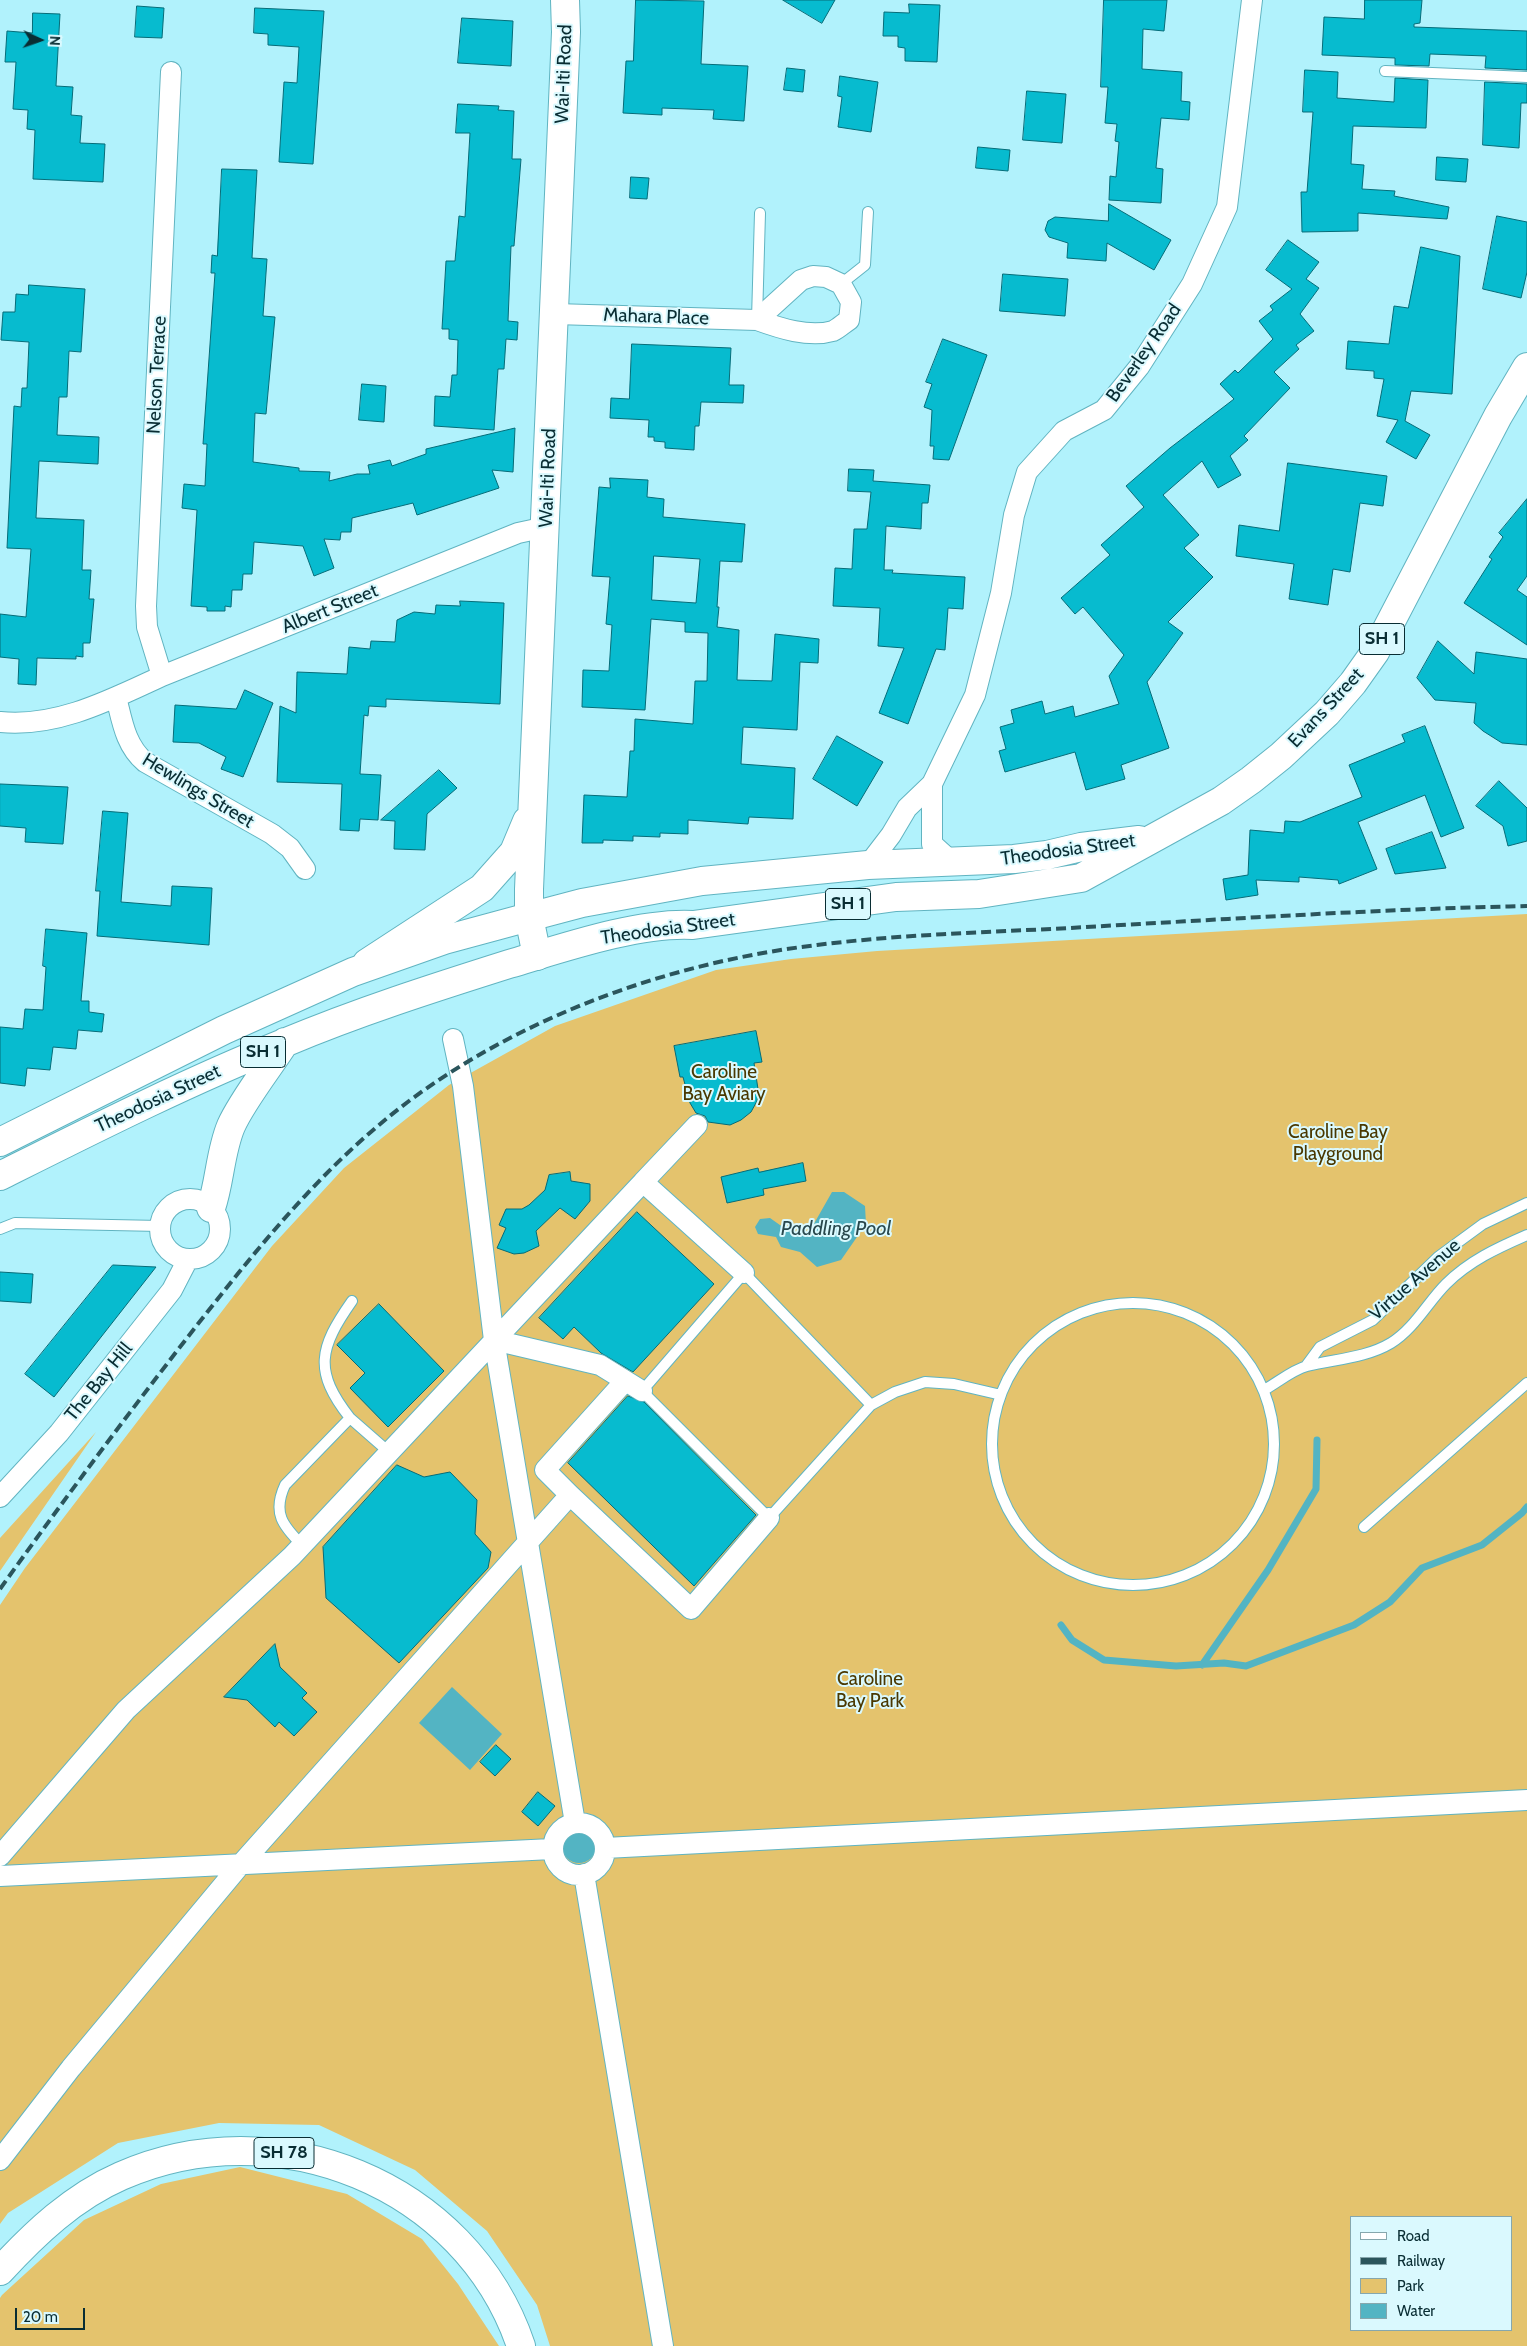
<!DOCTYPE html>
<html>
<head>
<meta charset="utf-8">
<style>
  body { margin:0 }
  #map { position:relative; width:1527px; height:2346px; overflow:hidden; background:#b1f2fc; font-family:Cabin,sans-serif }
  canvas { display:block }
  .legend { position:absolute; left:1350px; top:2216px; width:162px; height:115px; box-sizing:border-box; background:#daf9fe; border:1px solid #86a7ad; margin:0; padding:6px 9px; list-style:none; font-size:15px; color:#092d33 }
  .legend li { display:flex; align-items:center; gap:10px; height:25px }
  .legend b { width:25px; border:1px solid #86a7ad }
  .north { position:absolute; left:15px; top:15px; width:50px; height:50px; -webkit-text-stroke:4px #daf9fe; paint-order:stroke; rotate:93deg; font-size:14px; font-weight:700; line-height:20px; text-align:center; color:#092d33 }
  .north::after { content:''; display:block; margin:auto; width:18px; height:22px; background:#092d33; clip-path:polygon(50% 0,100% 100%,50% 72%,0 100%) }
  .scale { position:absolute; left:15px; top:2308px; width:70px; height:22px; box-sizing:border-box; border:2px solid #092d33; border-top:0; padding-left:6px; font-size:15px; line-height:18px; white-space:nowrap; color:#092d33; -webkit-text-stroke:4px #daf9fe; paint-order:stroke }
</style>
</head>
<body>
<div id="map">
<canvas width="1527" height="2346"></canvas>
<ul class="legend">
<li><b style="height:6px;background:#fff"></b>Road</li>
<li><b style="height:6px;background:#2b555c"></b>Railway</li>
<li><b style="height:14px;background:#e4c36d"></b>Park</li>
<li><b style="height:14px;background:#53b4c3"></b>Water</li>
</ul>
<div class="north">N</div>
<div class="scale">20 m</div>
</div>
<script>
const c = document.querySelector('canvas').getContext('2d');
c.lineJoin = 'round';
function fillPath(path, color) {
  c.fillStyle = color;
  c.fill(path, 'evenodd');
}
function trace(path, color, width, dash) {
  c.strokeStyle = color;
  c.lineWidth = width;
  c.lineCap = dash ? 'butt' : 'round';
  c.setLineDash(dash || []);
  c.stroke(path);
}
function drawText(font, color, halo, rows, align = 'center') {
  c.font = font + ' Cabin,sans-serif';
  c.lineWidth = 4;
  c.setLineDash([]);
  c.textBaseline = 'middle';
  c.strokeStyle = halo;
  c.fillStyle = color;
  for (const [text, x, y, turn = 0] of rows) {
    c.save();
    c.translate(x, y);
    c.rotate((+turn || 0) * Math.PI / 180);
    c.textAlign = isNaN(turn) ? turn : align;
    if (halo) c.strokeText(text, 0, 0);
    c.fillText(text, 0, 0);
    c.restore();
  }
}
fillPath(new Path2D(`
  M 1527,914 L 1527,2346 L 550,2346 L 537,2305 L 487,2231 L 415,2170 L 319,2125 L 219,2123 L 118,2143 L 8,2213 L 0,2224 L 0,1605 L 25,1568 L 272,1246 L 344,1168 L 449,1085 L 555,1026 L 716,970 L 791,959 L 877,951 ZM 1351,2217 L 1511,2217 L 1511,2330 L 1351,2330 Z
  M 96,1432 L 0,1571 L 0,1538 Z
  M 240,2167 L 347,2194 L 422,2239 L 458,2284 L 499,2346 L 0,2346 L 0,2298 L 2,2295 L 84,2220 L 161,2184 Z`), '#e4c36d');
fillPath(new Path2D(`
  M 832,1192 L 844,1192 L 865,1206 L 866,1224 L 841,1260 L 817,1267 L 800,1252 L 781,1247 L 776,1237 L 758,1234 L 755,1227 L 760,1219 L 770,1218 L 787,1230 L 807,1236 Z
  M 452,1687 L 502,1734 L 470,1770 L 419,1723 Z
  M562 1846a17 17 0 1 1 34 0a17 17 0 1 1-34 0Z`), '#53b4c3');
trace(new Path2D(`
  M 1061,1625 L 1072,1640 L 1104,1660 L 1176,1666 L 1224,1663 L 1246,1666 L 1354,1625 L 1390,1602 L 1422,1568 L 1482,1545 L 1522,1513 L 1527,1507
  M 1202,1665 L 1268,1570 L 1316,1489 L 1317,1440`), '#53b4c3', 7);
const building = new Path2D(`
  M 636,0 L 704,1 L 701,64 L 748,66 L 744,121 L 713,119 L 714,110 L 662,108 L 662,115 L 623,113 L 626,61 L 633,61 Z
  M 783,0 L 835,0 L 822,23 Z
  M 1104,0 L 1167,0 L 1164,31 L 1143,29 L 1142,69 L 1182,72 L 1181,101 L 1190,102 L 1189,120 L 1161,118 L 1156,168 L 1163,169 L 1161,203 L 1109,200 L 1110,176 L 1116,177 L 1119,142 L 1115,141 L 1117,124 L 1105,123 L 1108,87 L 1101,87 Z
  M 1365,0 L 1422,0 L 1420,23 L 1414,24 L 1414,27 L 1527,31 L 1527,70 L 1485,68 L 1486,56 L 1430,54 L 1429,66 L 1395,65 L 1395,58 L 1322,55 L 1324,17 L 1364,19 Z
  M 909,4 L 940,5 L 937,62 L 905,61 L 905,48 L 898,47 L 898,36 L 883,36 L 884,12 L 909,13 Z
  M 137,6 L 164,8 L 162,38 L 135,37 Z
  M 255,8 L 324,11 L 313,164 L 279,162 L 284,82 L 297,83 L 299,47 L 268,45 L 268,34 L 254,33 Z
  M 33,13 L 60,14 L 56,86 L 73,87 L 71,115 L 82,116 L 80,143 L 105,144 L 103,182 L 33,179 L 35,130 L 27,129 L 28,110 L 13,109 L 16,62 L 5,62 L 7,31 L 32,33 Z
  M 462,18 L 513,21 L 511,66 L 458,63 Z
  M 787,68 L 805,70 L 803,92 L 784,90 Z
  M 1305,70 L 1338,72 L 1337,98 L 1394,102 L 1395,78 L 1428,80 L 1426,128 L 1353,126 L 1351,164 L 1364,165 L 1362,189 L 1395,191 L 1394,196 L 1449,207 L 1447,219 L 1358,213 L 1358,231 L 1302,232 L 1301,192 L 1307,192 L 1313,112 L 1303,112 Z
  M 840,76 L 878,82 L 871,132 L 838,127 L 842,97 L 838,96 Z
  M 1485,82 L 1527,84 L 1527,103 L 1521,103 L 1519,148 L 1483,145 Z
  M 1027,91 L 1066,94 L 1062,143 L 1023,140 Z
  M 458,104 L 499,106 L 498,110 L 514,111 L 512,159 L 521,159 L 514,246 L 511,246 L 508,321 L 518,322 L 517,340 L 506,339 L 504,369 L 498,369 L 494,430 L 434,426 L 435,396 L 450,397 L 452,375 L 457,375 L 458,340 L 449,339 L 449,329 L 442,329 L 446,261 L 455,261 L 459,216 L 465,217 L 470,133 L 456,133 Z
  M 978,147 L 1010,150 L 1008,171 L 976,168 Z
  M 1437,157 L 1468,159 L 1466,182 L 1436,180 Z
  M 222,169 L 257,170 L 252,258 L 267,259 L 263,316 L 275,317 L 266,414 L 255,413 L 253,462 L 299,468 L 299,471 L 330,472 L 329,481 L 357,474 L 370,474 L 368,465 L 390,460 L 392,466 L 426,454 L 426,449 L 515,428 L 513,472 L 492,470 L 499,488 L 417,515 L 413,503 L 352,518 L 351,532 L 341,532 L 340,540 L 324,539 L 334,568 L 314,576 L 303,546 L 254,542 L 252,574 L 243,574 L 242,590 L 232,590 L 231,607 L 225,606 L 225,611 L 207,611 L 207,607 L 191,606 L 197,510 L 182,508 L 184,484 L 205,486 L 207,444 L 203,444 L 215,273 L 211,273 L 212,255 L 217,256 Z
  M 631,177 L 649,178 L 647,199 L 630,198 Z
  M 1109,204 L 1171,240 L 1154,270 L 1107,243 L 1106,261 L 1067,258 L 1068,243 L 1049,237 L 1045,230 L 1048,221 L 1055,217 L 1108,221 Z
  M 1497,216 L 1527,222 L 1527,272 L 1521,298 L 1483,289 Z
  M 1288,240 L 1319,262 L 1306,279 L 1319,288 L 1300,314 L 1314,331 L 1296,345 L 1299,349 L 1274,372 L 1290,388 L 1244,436 L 1248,440 L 1230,456 L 1241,475 L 1218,488 L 1202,461 L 1163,495 L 1199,535 L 1184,548 L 1213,577 L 1168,622 L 1183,633 L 1147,682 L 1169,748 L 1121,765 L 1125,779 L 1086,790 L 1075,752 L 1005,772 L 999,751 L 1006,749 L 1000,727 L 1014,723 L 1011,710 L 1042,701 L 1045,714 L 1073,706 L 1075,717 L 1119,704 L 1109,676 L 1124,655 L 1083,607 L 1075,614 L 1061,598 L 1110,555 L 1101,545 L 1144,507 L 1126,486 L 1170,448 L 1234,399 L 1220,384 L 1235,370 L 1238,373 L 1273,339 L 1259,321 L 1273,310 L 1270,306 L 1292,289 L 1266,270 Z
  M 1421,247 L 1460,256 L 1452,394 L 1411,391 L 1405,421 L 1430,435 L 1416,459 L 1386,442 L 1398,420 L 1377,416 L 1384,379 L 1374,378 L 1374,371 L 1346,369 L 1348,341 L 1389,344 L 1394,306 L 1408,308 Z
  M 1003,274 L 1068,279 L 1065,316 L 1000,311 Z
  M 29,285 L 85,289 L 81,352 L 69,351 L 67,397 L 59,397 L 57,435 L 99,437 L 98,464 L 39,461 L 36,518 L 84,520 L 82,570 L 91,570 L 89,599 L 94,599 L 90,643 L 83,643 L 83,657 L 76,656 L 76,659 L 37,658 L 36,685 L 18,684 L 19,659 L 0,657 L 0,614 L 26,617 L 31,549 L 7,548 L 14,406 L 21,407 L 22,388 L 27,388 L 29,342 L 1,340 L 3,312 L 15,312 L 16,294 L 28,295 Z
  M 943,339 L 987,355 L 949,460 L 933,459 L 934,446 L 930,446 L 932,410 L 924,407 L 932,384 L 926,382 Z
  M 632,344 L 731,348 L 729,385 L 744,385 L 743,403 L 701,402 L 699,426 L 695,426 L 694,450 L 665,448 L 665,442 L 654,441 L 654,437 L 648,437 L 649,420 L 610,418 L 611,398 L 629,399 Z
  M 362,384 L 386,386 L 384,422 L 359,420 Z
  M 1288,463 L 1387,476 L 1383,506 L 1360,503 L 1350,572 L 1333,569 L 1328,605 L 1289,599 L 1294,564 L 1236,556 L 1239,525 L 1279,531 Z
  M 849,469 L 874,470 L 873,481 L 930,485 L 928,503 L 922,503 L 921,529 L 886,526 L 884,570 L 893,570 L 892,573 L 965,577 L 963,609 L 948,608 L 945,650 L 936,649 L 908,724 L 879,713 L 904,648 L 878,646 L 880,608 L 833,606 L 835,568 L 852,569 L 854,529 L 867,529 L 871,492 L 848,491 Z
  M 610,478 L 648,480 L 647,497 L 664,499 L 663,517 L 745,524 L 742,562 L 720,561 L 717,607 L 719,607 L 717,627 L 739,630 L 737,680 L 772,681 L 775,634 L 819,639 L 818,663 L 800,662 L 797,730 L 743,727 L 741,764 L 795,768 L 793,819 L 749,817 L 748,824 L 688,820 L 688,834 L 660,833 L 660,837 L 633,836 L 633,841 L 603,840 L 603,843 L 582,843 L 584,795 L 627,797 L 630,751 L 634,751 L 635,719 L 693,724 L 695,681 L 707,681 L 708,633 L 685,632 L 685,622 L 651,619 L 645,710 L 582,707 L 583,670 L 609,671 L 612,625 L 606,624 L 610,577 L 592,576 L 599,487 L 610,488 ZM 654,556 L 700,559 L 696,603 L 652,600 Z
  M 1527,499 L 1527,576 L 1517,590 L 1527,597 L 1527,645 L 1464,603 L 1492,559 L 1489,557 L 1503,537 L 1499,533 Z
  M 460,601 L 504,603 L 500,704 L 386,699 L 386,707 L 369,706 L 368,716 L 364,715 L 360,774 L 381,775 L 378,820 L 360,819 L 359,831 L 340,830 L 342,784 L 277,782 L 280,706 L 296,713 L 297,672 L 347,674 L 349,647 L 370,649 L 371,641 L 395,642 L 397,620 L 414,612 L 435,614 L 436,605 L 460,606 Z
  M 1438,641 L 1474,674 L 1476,652 L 1527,659 L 1527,745 L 1502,743 L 1483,731 L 1474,723 L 1476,703 L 1435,700 L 1417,678 Z
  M 245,690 L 273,703 L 243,777 L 221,769 L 226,757 L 199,743 L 173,742 L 175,705 L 236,709 Z
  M 1425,726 L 1464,828 L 1441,837 L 1425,795 L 1358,822 L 1377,869 L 1339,884 L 1338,880 L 1299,877 L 1299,882 L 1256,880 L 1258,895 L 1226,900 L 1223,879 L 1248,875 L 1250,830 L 1284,833 L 1285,821 L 1300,822 L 1362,797 L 1349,765 L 1405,742 L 1402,735 Z
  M 837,736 L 883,762 L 857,806 L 813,779 Z
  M 439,770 L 457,788 L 427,814 L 425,850 L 394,849 L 395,821 L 381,820 Z
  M 1499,781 L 1527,808 L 1527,841 L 1508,846 L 1503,826 L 1476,806 Z
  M 0,784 L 68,787 L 63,844 L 25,842 L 26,828 L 0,826 Z
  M 103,811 L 128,813 L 121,902 L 171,906 L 172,886 L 212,888 L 209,945 L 97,936 L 100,891 L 96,891 Z
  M 1432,832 L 1446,868 L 1395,874 L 1386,849 Z
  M 46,929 L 87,933 L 81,1001 L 89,1001 L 89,1012 L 104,1014 L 102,1032 L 78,1030 L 76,1049 L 53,1047 L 50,1070 L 27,1068 L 25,1086 L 0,1083 L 0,1027 L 23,1029 L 25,1009 L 43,1010 L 46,967 L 43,966 Z
  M 756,1031 L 762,1062 L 754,1063 L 758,1089 L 757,1101 L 751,1112 L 741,1120 L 730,1125 L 708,1122 L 705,1116 L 696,1113 L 690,1103 L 683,1077 L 680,1077 L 674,1046 Z
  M 803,1163 L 806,1181 L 763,1189 L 764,1195 L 727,1203 L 721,1177 L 758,1168 L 759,1172 Z
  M 570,1172 L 571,1181 L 590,1184 L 590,1201 L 575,1219 L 560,1208 L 536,1231 L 539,1246 L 524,1253 L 514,1254 L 497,1248 L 506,1228 L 499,1225 L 506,1209 L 522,1209 L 529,1205 L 545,1190 L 549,1175 Z
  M 637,1212 L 714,1284 L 633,1372 L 601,1353 L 574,1327 L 563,1339 L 539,1318 Z
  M 113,1265 L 156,1267 L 54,1397 L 25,1374 Z
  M 0,1272 L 33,1274 L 31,1303 L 0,1301 Z
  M 379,1304 L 444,1371 L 388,1427 L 350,1388 L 365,1373 L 337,1345 Z
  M 628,1396 L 644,1402 L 756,1515 L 694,1586 L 568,1463 Z
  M 397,1465 L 424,1477 L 450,1472 L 477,1500 L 475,1534 L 491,1552 L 488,1568 L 399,1663 L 326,1598 L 323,1547 Z
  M 275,1644 L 280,1667 L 307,1693 L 302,1698 L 317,1712 L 294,1736 L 279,1722 L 275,1727 L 247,1700 L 224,1697 Z
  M 496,1745 L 511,1759 L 495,1776 L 480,1762 Z
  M 538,1792 L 555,1806 L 538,1826 L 522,1812 Z`);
fillPath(building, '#07bbcf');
trace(building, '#066c78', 1);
const lane = new Path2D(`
  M 1385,71 L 1527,77
  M 841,284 L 865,265 L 868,212
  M 757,319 L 760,213
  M 0,1229 L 15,1223 L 160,1226
  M992 1444a141 141 0 1 1 282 0a141 141 0 1 1-282 0Z
  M 1306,1366 L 1320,1347 L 1373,1320 L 1438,1257 L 1483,1224 L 1527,1203
  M 1264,1390 C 1277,1383 1292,1370 1307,1366 C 1335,1359 1366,1358 1391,1343 C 1414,1329 1428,1302 1446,1284 C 1469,1261 1497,1248 1527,1235
  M 871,1405 L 744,1273 L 642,1391 L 769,1518 L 871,1405 L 895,1392 L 925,1382 L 954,1384 L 997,1394
  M 350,1418 L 390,1453
  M 1364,1527 L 1527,1383
  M 302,1545 C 283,1526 272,1513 285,1485 L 350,1418 C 313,1371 319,1348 352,1301`);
const street = new Path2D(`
  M 555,314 L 757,320 C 779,328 809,338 833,331 C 838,329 844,323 849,320 L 851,302 L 841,284 L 826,277 L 813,276 L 801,280 L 757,320
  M 162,676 L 147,627 L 146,606 L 171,72
  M 116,697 C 122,720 125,745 145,762 L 272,834 L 290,848 L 305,869
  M 0,722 C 57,728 112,699 162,676 L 518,533 L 546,527
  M 932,784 L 932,844 L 953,863
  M 868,865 L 891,835 L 907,808 L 932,784 L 975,695 L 1001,593 L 1014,515 L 1027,472 L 1064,431 L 1104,410 L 1139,367 L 1192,284 L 1227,207 L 1252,0
  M 453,1039 L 463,1086 L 494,1340 L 575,1823
  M 643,1182 L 697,1125
  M160 1229a30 30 0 1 1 60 0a30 30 0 1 1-60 0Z
  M 494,1340 L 600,1365 L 642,1391
  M 570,1495 L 545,1470 L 625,1381
  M 0,1497 L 59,1433 L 172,1290 L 188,1259
  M553 1849a26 26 0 1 1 52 0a26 26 0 1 1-52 0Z
  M 605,1848 L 1527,1800
  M 0,1856 L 126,1710 L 292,1556 L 643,1182 L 744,1273
  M 584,1874 L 663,2346
  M 0,1876 L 552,1849
  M 0,2160 L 71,2068 L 241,1864 L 570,1495 L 691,1609 L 769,1518`);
const secondary = new Path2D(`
  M 537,956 L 529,917 L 529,889 C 543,603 555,317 566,32 L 565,0
  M 367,963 L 482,888 L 514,852 L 527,821`);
const primary = new Path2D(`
  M 0,2271 C 35,2233 73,2197 121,2176 C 275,2108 466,2183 521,2346`);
const highway = new Path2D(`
  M 0,1142 L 224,1030 L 353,972 L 444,940 L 529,917 L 582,903 L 702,881 L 868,865 L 1014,859 L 1047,855 L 1081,847 L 1139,840
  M 0,1176 C 94,1129 187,1082 284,1043 C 358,1012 433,988 509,964 C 563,948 638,922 693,925 L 896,897 L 979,894 L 1081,878 L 1221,801 L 1251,780 L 1281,756 L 1327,713 L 1353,683 L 1375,652 L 1498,416 L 1527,367
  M 211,1208 C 220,1182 220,1152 231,1126 C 242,1101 269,1067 285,1042`);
trace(lane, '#61b4c1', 12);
trace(street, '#61b4c1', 22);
trace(secondary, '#61b4c1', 30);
trace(primary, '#61b4c1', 30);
trace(highway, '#61b4c1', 30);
trace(lane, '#fff', 10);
trace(street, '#fff', 20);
trace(secondary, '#fff', 28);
trace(primary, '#fff', 28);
trace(highway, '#fff', 28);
trace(new Path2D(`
  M 0,1589 C 63,1501 127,1415 194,1329 C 259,1246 324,1165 409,1101 C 526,1014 673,962 817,945 C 912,933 1009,932 1104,926 C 1245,918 1386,909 1527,906`), '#2b555c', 4, [10, 5]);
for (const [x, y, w] of [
  [1382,639,45],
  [848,904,45],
  [263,1052,45],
  [284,2153,60]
]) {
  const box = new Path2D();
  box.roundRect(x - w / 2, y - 15.5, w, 31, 4);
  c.fillStyle = '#daf9fe';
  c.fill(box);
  trace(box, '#092d33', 1);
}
drawText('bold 18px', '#092d33', null, [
  ["SH 1",1382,639],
  ["SH 1",848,904],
  ["SH 1",263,1052],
  ["SH 78",284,2153]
]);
drawText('19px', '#092d33', '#daf9fe', [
  ["Wai-Iti Road",564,74,-88],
  ["Mahara Place",656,317,2],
  ["Beverley Road",1144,353,-55],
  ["Nelson Terrace",157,375,-87],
  ["Wai-Iti Road",548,478,-88],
  ["Albert Street",330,609,-22],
  ["Evans Street",1326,708,-47],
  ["Hewlings Street",198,791,31],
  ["Theodosia Street",1068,850,-8],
  ["Theodosia Street",668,929,-8],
  ["Theodosia Street",158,1099,-25],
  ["Virtue Avenue",1415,1280,-41],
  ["The Bay Hill",99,1382,-51]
]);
drawText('19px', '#4a3800', '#daf9fe', [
  ["Caroline",724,1072],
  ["Bay Aviary",724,1094],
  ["Caroline Bay",1338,1132],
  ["Playground",1338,1154],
  ["Caroline",870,1679],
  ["Bay Park",870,1701]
]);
drawText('italic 20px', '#29484d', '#daf9fe', [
  ["Paddling Pool",836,1229]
]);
</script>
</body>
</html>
